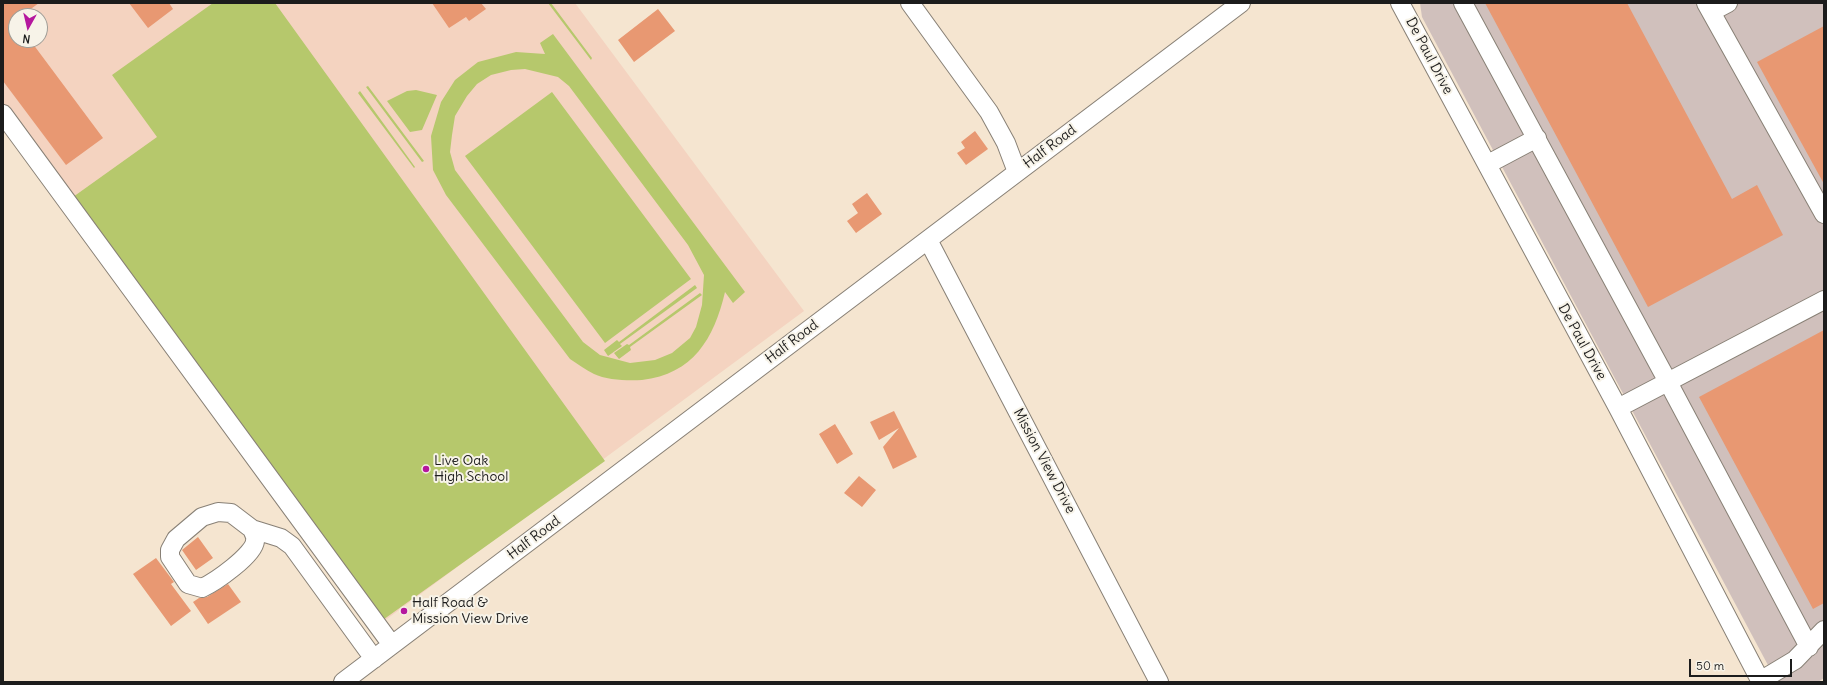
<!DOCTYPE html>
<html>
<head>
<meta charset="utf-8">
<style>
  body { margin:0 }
  #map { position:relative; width:1827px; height:685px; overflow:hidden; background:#f5e5d0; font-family:Delius,sans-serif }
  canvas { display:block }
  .frame { position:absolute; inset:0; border:4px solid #1c1c1c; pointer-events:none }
  .north { position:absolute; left:8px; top:8px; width:40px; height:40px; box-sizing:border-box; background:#f7f3e8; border:1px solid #9f9d96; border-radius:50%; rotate:188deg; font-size:11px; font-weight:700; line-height:16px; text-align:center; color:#1c1c1c }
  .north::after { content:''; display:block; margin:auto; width:14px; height:18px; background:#b5179e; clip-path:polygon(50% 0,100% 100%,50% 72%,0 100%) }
  .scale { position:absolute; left:1689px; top:659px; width:103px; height:18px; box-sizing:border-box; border:2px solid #1c1c1c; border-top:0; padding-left:5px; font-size:12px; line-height:14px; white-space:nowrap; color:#1c1c1c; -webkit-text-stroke:3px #f7f3e8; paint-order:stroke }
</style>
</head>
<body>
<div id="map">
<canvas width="1827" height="685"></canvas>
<div class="frame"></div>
<div class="north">N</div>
<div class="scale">50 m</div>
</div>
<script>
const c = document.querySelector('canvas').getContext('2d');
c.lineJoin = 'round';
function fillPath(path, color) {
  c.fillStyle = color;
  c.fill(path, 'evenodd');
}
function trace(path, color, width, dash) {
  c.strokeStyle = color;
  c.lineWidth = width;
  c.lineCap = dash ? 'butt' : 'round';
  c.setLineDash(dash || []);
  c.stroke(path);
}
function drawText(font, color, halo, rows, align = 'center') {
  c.font = font + ' Delius,sans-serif';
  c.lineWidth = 4;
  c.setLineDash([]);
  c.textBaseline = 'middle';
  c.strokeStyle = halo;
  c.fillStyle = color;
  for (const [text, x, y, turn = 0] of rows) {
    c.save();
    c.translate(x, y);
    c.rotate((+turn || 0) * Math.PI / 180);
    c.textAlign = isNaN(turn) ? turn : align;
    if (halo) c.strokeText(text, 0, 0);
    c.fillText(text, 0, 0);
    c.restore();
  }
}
fillPath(new Path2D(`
  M 3,3 L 575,3 L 804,311 L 376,627 L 3,116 ZM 16,16 L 40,16 L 40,40 L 16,40 Z`), '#f4d3c0');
fillPath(new Path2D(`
  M 1420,3 L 1824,3 L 1824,678 L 1818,682 L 1777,682 L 1422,17 Z`), '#d0c0bc');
fillPath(new Path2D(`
  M 213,3 L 275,3 L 605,461 L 380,622 L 73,197 L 157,137 L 112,75 Z
  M 548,3 L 551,3 L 592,58 L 591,60 Z
  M 553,34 L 745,292 L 733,303 L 725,292 C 714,339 693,374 642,380 C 628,381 606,380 594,374 C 586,370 578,364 570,359 L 446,195 L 433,170 L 431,136 L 441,102 L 455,80 L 478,62 L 516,52 L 545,54 L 540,43 ZM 525,69 L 558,77 L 569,86 L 688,245 L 704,275 L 702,305 L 696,327 L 690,338 L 672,353 L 655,360 L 630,363 L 600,355 L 583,342 L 455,170 L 450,152 L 452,135 L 455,116 L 467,96 L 477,84 L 491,75 L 511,70 Z
  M 368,86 L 424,161 L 422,162 L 366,87 Z
  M 416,90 L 437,95 L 422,130 L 410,132 L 387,101 L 407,91 Z
  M 360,91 L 415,167 L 414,168 L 358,93 Z
  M 552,92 L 691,279 L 605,343 L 465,156 Z
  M 695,285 L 697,288 L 620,344 L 622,346 L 608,356 L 604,350 L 617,340 L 619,342 Z
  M 700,293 L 702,295 L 630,347 L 631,350 L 619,359 L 614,353 L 627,344 L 629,345 Z`), '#b6c86c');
fillPath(new Path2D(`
  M 3,3 L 39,3 L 21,16 L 16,16 L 16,40 L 30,40 L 103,138 L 66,165 L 3,81 Z
  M 129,3 L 169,3 L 173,9 L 148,28 Z
  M 432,3 L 481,3 L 486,9 L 469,21 L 466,17 L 449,28 Z
  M 1485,3 L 1627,3 L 1732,199 L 1757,185 L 1783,235 L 1648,307 Z
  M 658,9 L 675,31 L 634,62 L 618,40 Z
  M 1824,26 L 1824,184 L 1757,62 Z
  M 975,131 L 988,149 L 966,165 L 957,153 L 965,148 L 961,142 Z
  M 867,193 L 882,214 L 856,233 L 847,221 L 858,213 L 852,204 Z
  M 1824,330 L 1824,603 L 1813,609 L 1699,397 Z
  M 894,411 L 917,457 L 893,469 L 883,447 L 899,428 L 879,440 L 870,422 Z
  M 835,424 L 853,454 L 837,464 L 819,434 Z
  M 859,476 L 876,490 L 862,507 L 844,493 Z
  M 198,537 L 213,558 L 196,570 L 182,550 Z
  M 156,558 L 174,582 L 171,584 L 191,611 L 171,626 L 133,574 Z
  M 228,584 L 241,602 L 208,624 L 193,602 L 199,598 L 207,597 Z`), '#e89872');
const minor = new Path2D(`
  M 910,3 L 989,112 L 1006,143 L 1017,172
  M 1400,3 L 1618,408 L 1761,682
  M 1463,3 L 1668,382 L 1809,647
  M 1706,3 L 1824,214
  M 1711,12 L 1728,3
  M 3,114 L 392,645
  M 1488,164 L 1537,138
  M 928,240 L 1159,682
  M 1618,408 L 1824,300
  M 252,529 C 253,532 256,537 255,541 C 254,555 215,582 202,588 L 188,584 L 170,557 L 170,550 L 176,539 L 202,517 L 218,512 L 231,513 L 252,529 L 281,538 L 292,546 L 374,659
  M 1760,681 L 1795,660 L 1824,630
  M 343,682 L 1241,3`);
trace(minor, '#888076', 20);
trace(minor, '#fff', 18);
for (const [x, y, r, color] of [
  [426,469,4,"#b5179e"],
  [404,611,4,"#b5179e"]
]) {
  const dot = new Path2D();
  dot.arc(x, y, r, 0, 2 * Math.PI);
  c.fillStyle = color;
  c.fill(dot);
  trace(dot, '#f7f3e8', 1.5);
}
drawText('14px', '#1c1c1c', '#f7f3e8', [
  ["De Paul Drive",1429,56,62],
  ["Half Road",1050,147,-37],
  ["Half Road",792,342,-37],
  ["De Paul Drive",1582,342,61],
  ["Mission View Drive",1044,461,62],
  ["Half Road",534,538,-37]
]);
drawText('14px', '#1c1c1c', '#f7f3e8', [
  ["Live Oak",434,461],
  ["High School",434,477],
  ["Half Road &",412,603],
  ["Mission View Drive",412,619]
], 'left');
</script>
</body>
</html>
